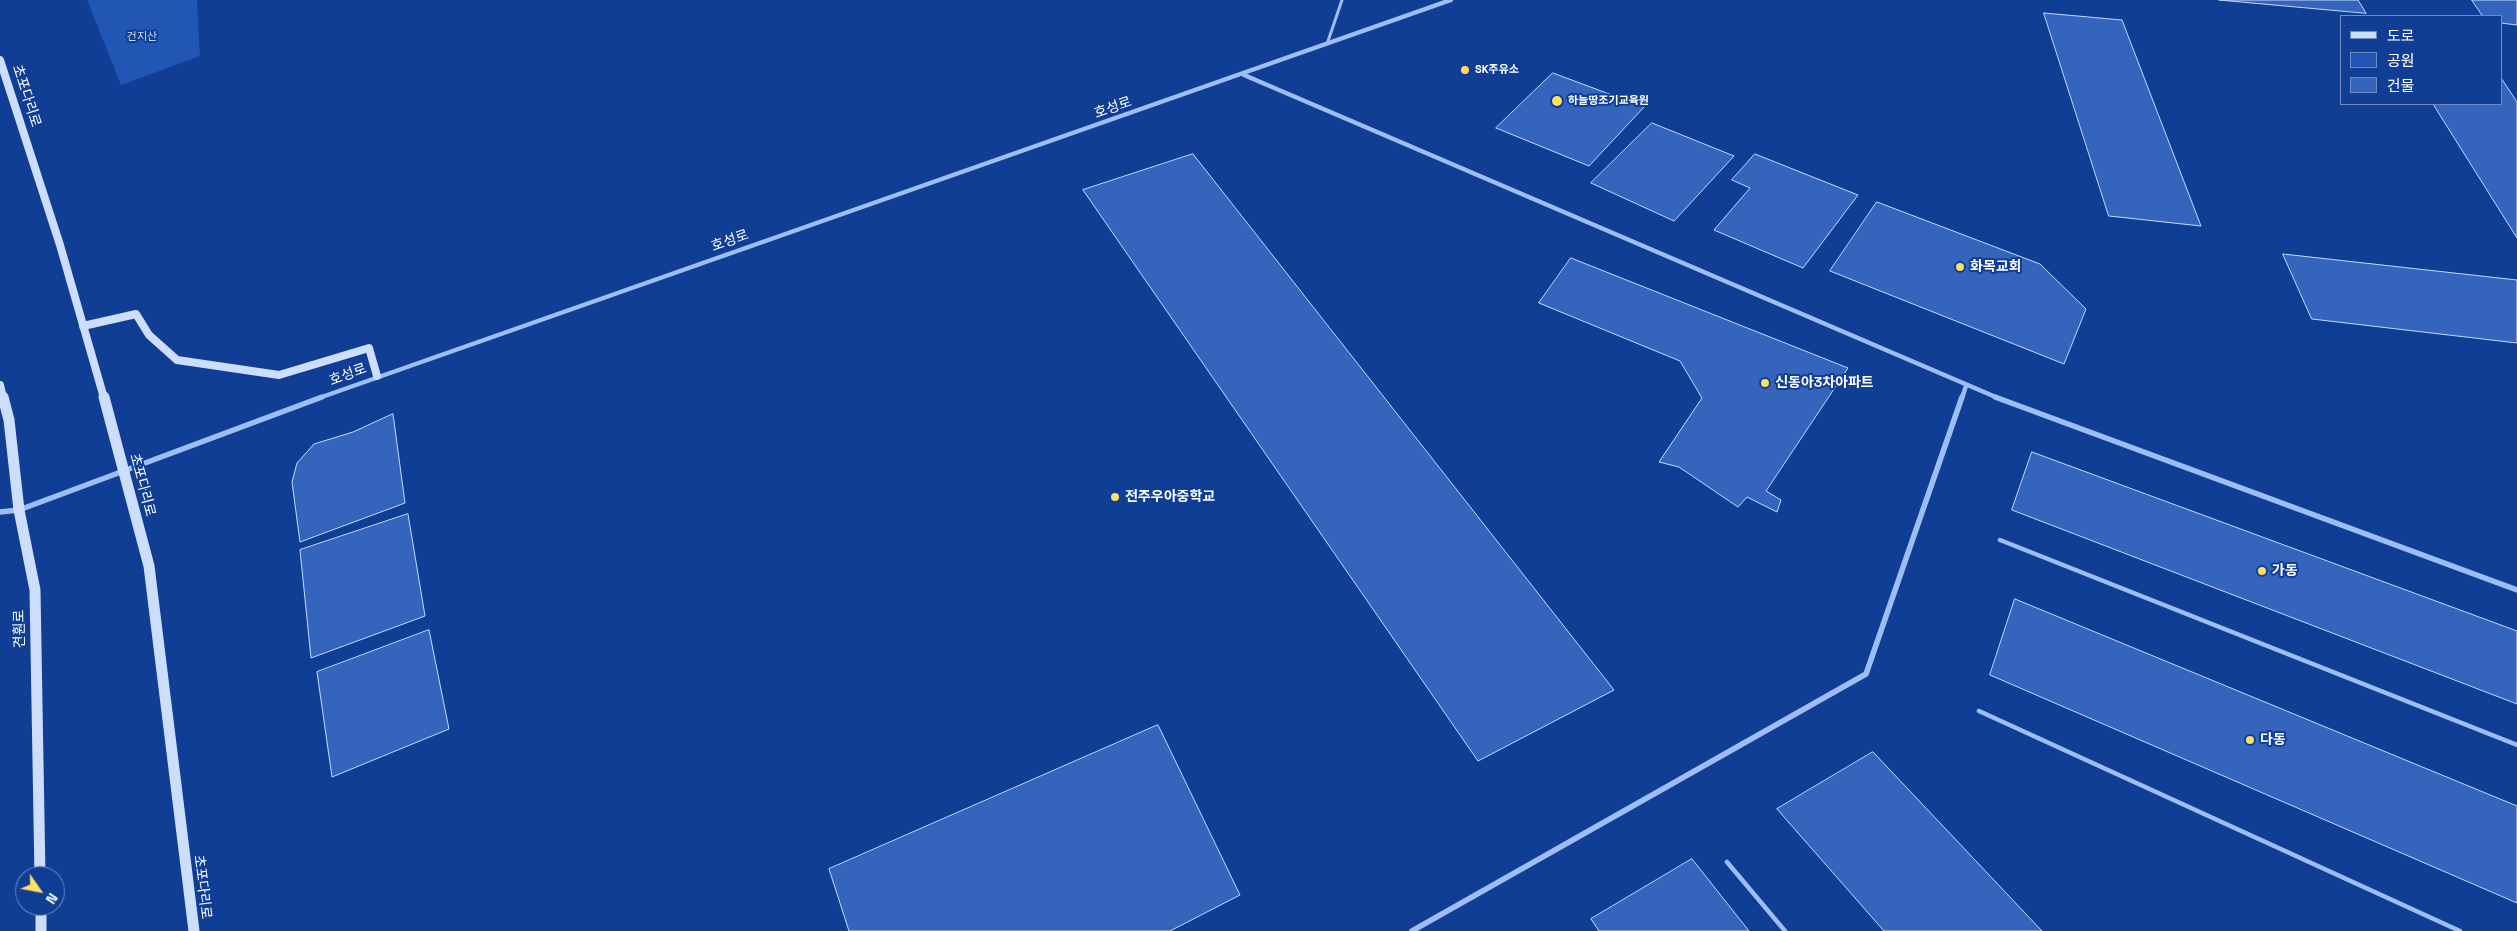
<!DOCTYPE html>
<html>
<head>
<meta charset="utf-8">
<style>
  body { margin:0 }
  #map { position:relative; width:2517px; height:931px; overflow:hidden; background:#103e95; font-family:"Space Grotesk","Noto Sans KR",sans-serif }
  canvas { display:block }
  .legend { position:absolute; left:2340px; top:15px; width:162px; height:90px; box-sizing:border-box; background:#103e95; border:1px solid #708bbf; margin:0; padding:6px 9px; list-style:none; font-size:15px; color:#fff }
  .legend li { display:flex; align-items:center; gap:10px; height:25px }
  .legend b { width:25px; border:1px solid #708bbf }
  .north { position:absolute; left:15px; top:866px; width:50px; height:50px; box-sizing:border-box; background:#103e95; border:1px solid #708bbf; border-radius:50%; rotate:123deg; font-size:14px; font-weight:700; line-height:20px; text-align:center; color:#fff }
  .north::after { content:''; display:block; margin:auto; width:18px; height:22px; background:#ffdf60; clip-path:polygon(50% 0,100% 100%,50% 72%,0 100%) }
</style>
</head>
<body>
<div id="map">
<canvas width="2517" height="931"></canvas>
<ul class="legend">
<li><b style="height:6px;background:#cddefd"></b>도로</li>
<li><b style="height:14px;background:#2256b4"></b>공원</li>
<li><b style="height:14px;background:#3464bc"></b>건물</li>
</ul>
<div class="north">N</div>
</div>
<script>
const c = document.querySelector('canvas').getContext('2d');
c.lineJoin = 'round';
function fillPath(path, color) {
  c.fillStyle = color;
  c.fill(path, 'evenodd');
}
function trace(path, color, width, dash) {
  c.strokeStyle = color;
  c.lineWidth = width;
  c.lineCap = dash ? 'butt' : 'round';
  c.setLineDash(dash || []);
  c.stroke(path);
}
function drawText(font, color, halo, rows, align = 'center') {
  c.font = font + ' "Space Grotesk","Noto Sans KR",sans-serif';
  c.lineWidth = 4;
  c.setLineDash([]);
  c.textBaseline = 'middle';
  c.strokeStyle = halo;
  c.fillStyle = color;
  for (const [text, x, y, turn = 0] of rows) {
    c.save();
    c.translate(x, y);
    c.rotate((+turn || 0) * Math.PI / 180);
    c.textAlign = isNaN(turn) ? turn : align;
    if (halo) c.strokeText(text, 0, 0);
    c.fillText(text, 0, 0);
    c.restore();
  }
}
fillPath(new Path2D(`
  M 87,0 L 197,0 L 200,56 L 121,85 Z`), '#2256b4');
const building = new Path2D(`
  M 2219,0 L 2358,0 L 2366,13 Z
  M 2472,0 L 2517,0 L 2517,25 L 2501,23 L 2501,16 L 2483,16 Z
  M 2044,13 L 2122,20 L 2201,226 L 2109,216 Z
  M 1553,73 L 1644,107 L 1589,166 L 1496,128 Z
  M 2501,78 L 2517,102 L 2517,238 L 2433,104 L 2501,104 Z
  M 1652,123 L 1734,156 L 1674,221 L 1591,183 Z
  M 1193,154 L 1614,690 L 1478,761 L 1083,190 Z
  M 1755,154 L 1858,195 L 1803,268 L 1714,230 L 1750,188 L 1732,180 Z
  M 1877,202 L 2040,264 L 2086,309 L 2064,364 L 1830,271 Z
  M 2283,254 L 2517,280 L 2517,343 L 2312,319 Z
  M 1571,258 L 1848,368 L 1766,491 L 1781,500 L 1777,512 L 1747,497 L 1738,507 L 1679,467 L 1659,462 L 1702,398 L 1680,361 L 1539,303 Z
  M 393,414 L 405,503 L 300,542 L 292,482 L 297,463 L 314,444 L 353,432 Z
  M 2032,452 L 2517,631 L 2517,704 L 2012,510 Z
  M 408,514 L 425,616 L 311,658 L 300,550 Z
  M 2015,599 L 2517,806 L 2517,903 L 1990,675 Z
  M 429,630 L 449,729 L 332,777 L 317,672 Z
  M 1158,725 L 1240,895 L 1170,931 L 849,931 L 829,869 Z
  M 1873,752 L 2042,931 L 1884,931 L 1777,809 Z
  M 1692,859 L 1749,931 L 1599,931 L 1591,919 Z`);
fillPath(building, '#3464bc');
trace(building, '#c6dafe', 1);
trace(new Path2D(`
  M 1327,44 L 1342,0`), '#9ebdf4', 3);
trace(new Path2D(`
  M 2000,540 L 2517,745
  M 1979,711 L 2460,931
  M 1727,862 L 1785,931`), '#9ebdf4', 4.5);
trace(new Path2D(`
  M 1244,75 L 1998,398
  M 319,398 L 1451,0
  M 1962,398 L 1966,386`), '#9ebdf4', 4.5);
trace(new Path2D(`
  M 1995,397 L 2517,590
  M 0,512 L 19,510 L 322,397
  M 1412,931 L 1866,674 L 1962,397`), '#9ebdf4', 5.5);
trace(new Path2D(`
  M 0,60 L 60,245 L 104,398
  M 83,326 L 136,314 L 149,335 L 177,360 L 279,375 L 369,348 L 377,376
  M 0,385 L 3,398`), '#cddefd', 8);
trace(new Path2D(`
  M 3,397 L 9,420 L 19,510 L 35,590 L 40,876
  M 104,397 L 149,566 L 194,931
  M 41,906 L 41,931`), '#cddefd', 11);
for (const [x, y, r, color] of [
  [1465,70,5,"#ffdf60"],
  [1557,101,6,"#ffdf60"],
  [1960,267,5,"#ffdf60"],
  [1765,383,5,"#ffdf60"],
  [1115,497,5,"#ffdf60"],
  [2262,571,5,"#ffdf60"],
  [2250,740,5,"#ffdf60"]
]) {
  const dot = new Path2D();
  dot.arc(x, y, r, 0, 2 * Math.PI);
  c.fillStyle = color;
  c.fill(dot);
  trace(dot, '#103e95', 2);
}
drawText('11px', '#c6dafe', '#103e95', [
  ["건지산",142,37]
]);
drawText('bold 11px', '#fff', '#103e95', [
  ["SK주유소",1475,70],
  ["하늘땅조기교육원",1568,101]
], 'left');
drawText('14px', '#fff', '#103e95', [
  ["초포다리로",26,96,72],
  ["호성로",1113,108,-19],
  ["호성로",730,241,-19],
  ["호성로",348,375,-20],
  ["초포다리로",142,485,75],
  ["견훤로",20,629,-91],
  ["초포다리로",202,887,83]
]);
drawText('bold 14px', '#fff', '#103e95', [
  ["화목교회",1970,267],
  ["신동아3차아파트",1775,383],
  ["전주우아중학교",1125,497],
  ["가동",2272,571],
  ["다동",2260,740]
], 'left');
</script>
</body>
</html>
